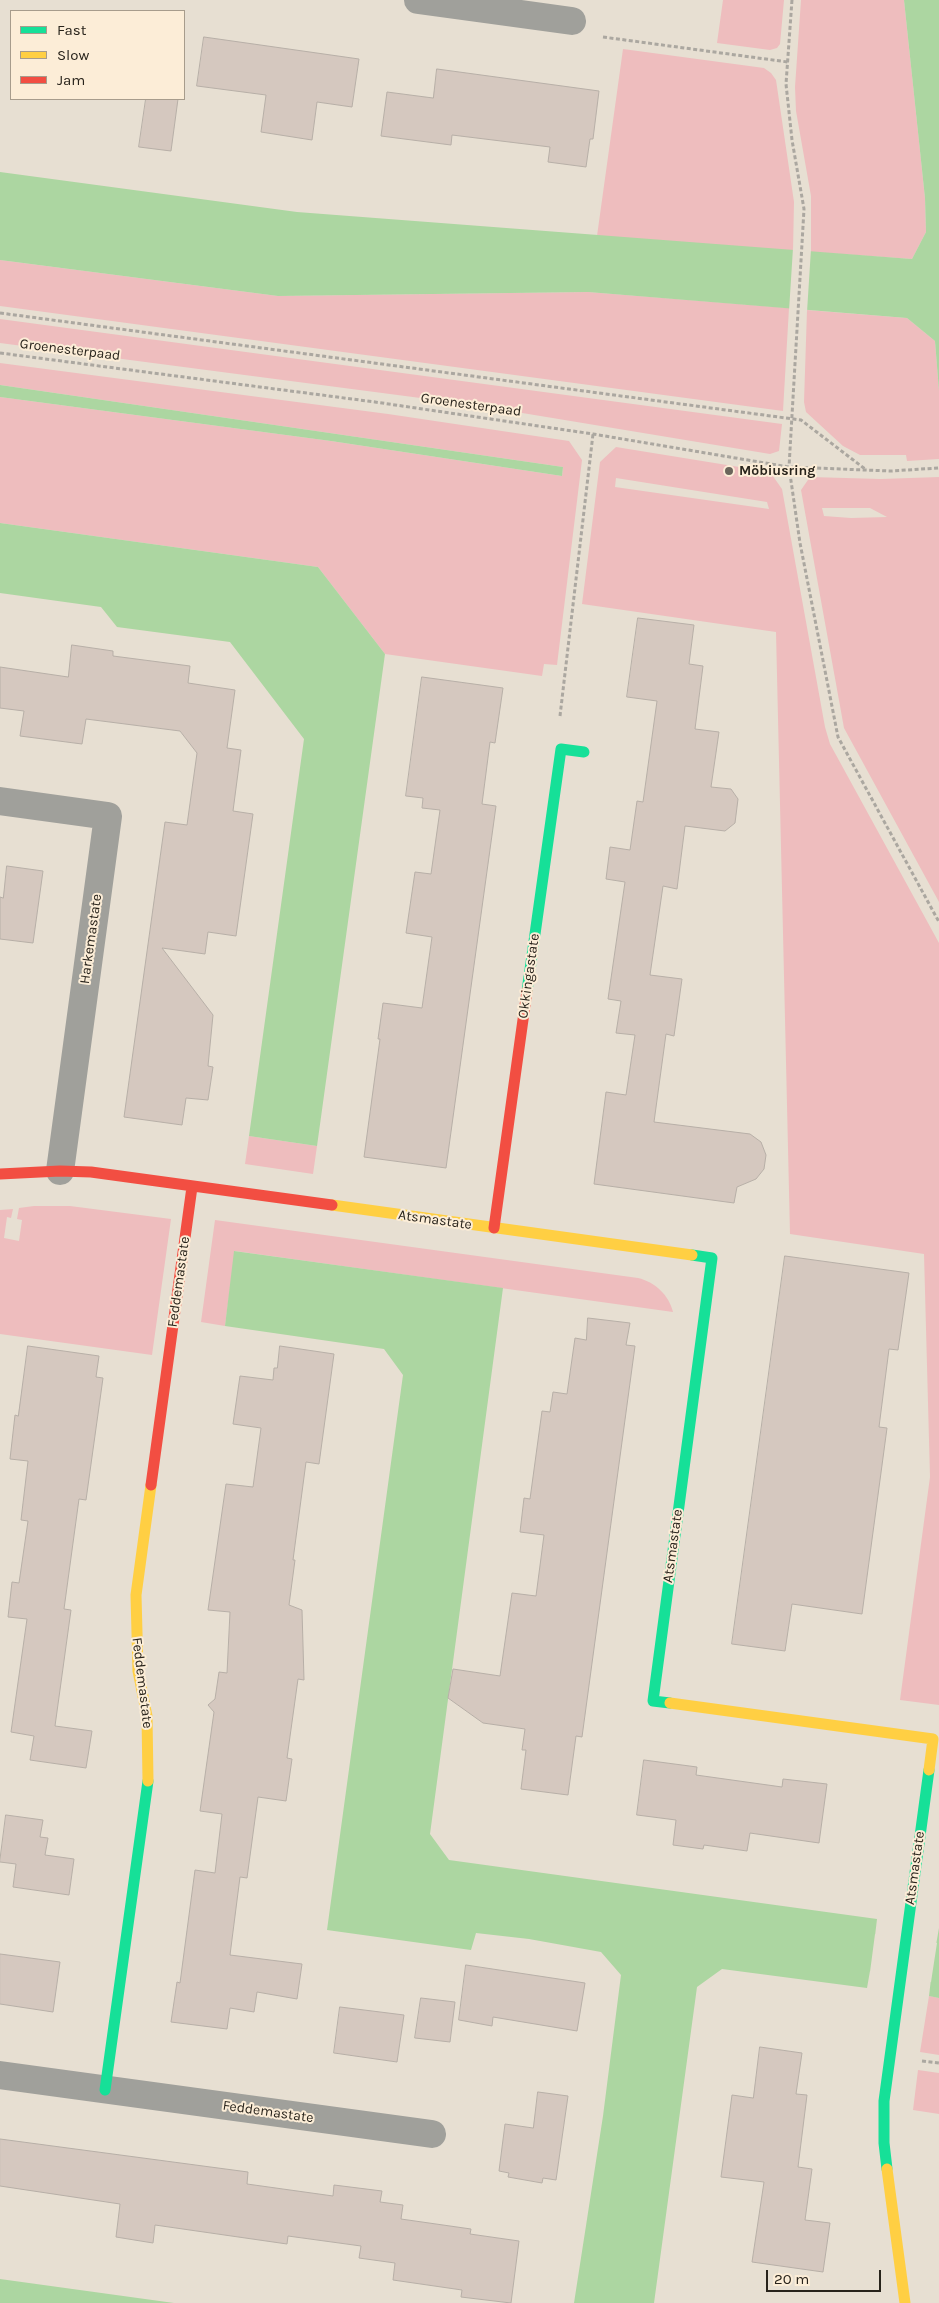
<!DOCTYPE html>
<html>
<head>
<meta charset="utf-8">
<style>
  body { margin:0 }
  #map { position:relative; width:939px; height:2303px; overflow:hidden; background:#e7dfd2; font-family:Karla,sans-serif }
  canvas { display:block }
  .legend { position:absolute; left:10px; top:10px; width:175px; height:90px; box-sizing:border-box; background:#fcedd7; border:1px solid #a79c8c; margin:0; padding:6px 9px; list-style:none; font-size:15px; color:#28231b }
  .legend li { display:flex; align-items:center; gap:10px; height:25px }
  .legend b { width:25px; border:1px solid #a79c8c }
  .scale { position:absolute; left:766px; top:2270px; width:115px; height:22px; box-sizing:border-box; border:2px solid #28231b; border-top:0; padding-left:6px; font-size:15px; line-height:18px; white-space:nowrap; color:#28231b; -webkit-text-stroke:4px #fcedd7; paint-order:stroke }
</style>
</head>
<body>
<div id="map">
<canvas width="939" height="2303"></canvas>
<ul class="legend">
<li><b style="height:6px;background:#16e098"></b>Fast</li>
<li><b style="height:6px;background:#ffcf43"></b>Slow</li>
<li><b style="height:6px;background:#f24e42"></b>Jam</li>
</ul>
<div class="scale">20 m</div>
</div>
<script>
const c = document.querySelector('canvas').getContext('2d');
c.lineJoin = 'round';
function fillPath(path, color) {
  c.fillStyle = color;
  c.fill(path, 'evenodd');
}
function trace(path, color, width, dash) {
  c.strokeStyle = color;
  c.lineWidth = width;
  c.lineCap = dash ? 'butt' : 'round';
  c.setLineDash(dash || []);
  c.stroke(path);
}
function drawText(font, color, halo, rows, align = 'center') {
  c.font = font + ' Karla,sans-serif';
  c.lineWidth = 4;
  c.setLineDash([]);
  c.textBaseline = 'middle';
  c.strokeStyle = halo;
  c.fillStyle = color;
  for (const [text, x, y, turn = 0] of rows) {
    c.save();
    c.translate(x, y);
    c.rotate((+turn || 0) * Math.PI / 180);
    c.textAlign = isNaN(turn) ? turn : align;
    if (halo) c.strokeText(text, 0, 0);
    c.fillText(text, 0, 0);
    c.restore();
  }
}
fillPath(new Path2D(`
  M 723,0 L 784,0 L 780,44 L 777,48 L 770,50 L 717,43 Z
  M 801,0 L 904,0 L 925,198 L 926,232 L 912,259 L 811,252 L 811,196 L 796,111 L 795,87 Z
  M 623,49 L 764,68 L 771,73 L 776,80 L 794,202 L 793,251 L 597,236 Z
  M 0,260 L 278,296 L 588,292 L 789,308 L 783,411 L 0,306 Z
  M 807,310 L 907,318 L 935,341 L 939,391 L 939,459 L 907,461 L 906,455 L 860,455 L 843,446 L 806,412 L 804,402 Z
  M 0,319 L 782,424 L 779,451 L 770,454 L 474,405 L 0,343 Z
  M 0,363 L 388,414 L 569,441 L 582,460 L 557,665 L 544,664 L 542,676 L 385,654 L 318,567 L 0,523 L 0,397 L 331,441 L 562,476 L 563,467 L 0,385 Z
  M 616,447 L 770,472 L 782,489 L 825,727 L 830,744 L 939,943 L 939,1705 L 900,1700 L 930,1477 L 924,1254 L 790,1234 L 776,632 L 582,604 L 600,462 ZM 616,478 L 767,502 L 769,509 L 615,487 Z
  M 810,477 L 881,479 L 939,477 L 939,902 L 844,728 L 801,490 ZM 822,508 L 870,508 L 887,517 L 851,518 L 824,516 Z
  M 249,1136 L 317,1146 L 313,1174 L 245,1164 Z
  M 34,1206 L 70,1206 L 171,1219 L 152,1355 L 0,1334 L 0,1210 L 13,1209 L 11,1218 L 7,1217 L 4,1238 L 19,1241 L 22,1220 L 17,1219 L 19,1208 Z
  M 215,1220 L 638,1278 C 655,1282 669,1295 673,1312 L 235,1251 L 225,1326 L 201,1322 Z
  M 929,1996 L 939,1998 L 939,2055 L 920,2052 Z
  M 918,2070 L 939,2073 L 939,2114 L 913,2110 Z`), '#eebdbe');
fillPath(new Path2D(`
  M 904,0 L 939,0 L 939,391 L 935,341 L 907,318 L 588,292 L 278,296 L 0,260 L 0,172 L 297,212 L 912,259 L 926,232 L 925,198 Z
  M 0,385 L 563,467 L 562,476 L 331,441 L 0,397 Z
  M 0,523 L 318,567 L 385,654 L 317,1146 L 249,1136 L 304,739 L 230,642 L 117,627 L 101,607 L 0,593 Z
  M 234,1251 L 503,1288 L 430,1834 L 449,1860 L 877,1919 L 875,1936 L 936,1945 L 939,1928 L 939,1998 L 929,1996 L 931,1979 L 870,1971 L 867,1988 L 722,1969 L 697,1987 L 654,2303 L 574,2303 L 603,2116 L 621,1975 L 601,1952 L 529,1939 L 476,1933 L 471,1950 L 327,1930 L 403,1375 L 384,1349 L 225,1326 Z
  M 0,2279 L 174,2303 L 0,2303 Z`), '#acd6a1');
fillPath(new Path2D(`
  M 793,248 L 811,249 L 807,312 L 789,311 Z
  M 875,1934 L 937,1943 L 931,1982 L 870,1972 Z`), '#e7dfd2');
const building = new Path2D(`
  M 204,37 L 359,59 L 352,107 L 317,102 L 312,140 L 261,132 L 266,95 L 197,86 Z
  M 437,69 L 599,91 L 593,139 L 590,139 L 586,167 L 548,162 L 550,147 L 452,135 L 451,145 L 381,136 L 387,92 L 433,98 Z
  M 146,99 L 178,99 L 171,151 L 139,147 Z
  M 638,618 L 694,625 L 689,664 L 703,666 L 695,729 L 719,732 L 711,787 L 731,789 L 738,799 L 735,823 L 725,831 L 685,826 L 677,889 L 663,886 L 650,975 L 682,979 L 674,1036 L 666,1034 L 654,1122 L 750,1134 L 761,1142 L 766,1155 L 764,1169 L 756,1179 L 737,1187 L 734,1203 L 594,1184 L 606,1092 L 626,1095 L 635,1035 L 616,1033 L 621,1001 L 608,999 L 625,882 L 606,879 L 610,847 L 630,850 L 637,801 L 643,802 L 657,701 L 627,697 Z
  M 72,645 L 113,651 L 113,656 L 190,666 L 188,683 L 235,690 L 227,748 L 241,750 L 233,811 L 253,814 L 236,936 L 208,932 L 205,954 L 162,948 L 213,1015 L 208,1066 L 213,1067 L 208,1100 L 186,1098 L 182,1125 L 124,1117 L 165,822 L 187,825 L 197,753 L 180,731 L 86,719 L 82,744 L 20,736 L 24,711 L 0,708 L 0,667 L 68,677 Z
  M 422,677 L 503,688 L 495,743 L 490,742 L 482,804 L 496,806 L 446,1168 L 364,1157 L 380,1039 L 378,1039 L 383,1003 L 422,1008 L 432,937 L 406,933 L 415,872 L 431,874 L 440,810 L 422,808 L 423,798 L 406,796 Z
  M 7,866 L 43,871 L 33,943 L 0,939 L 0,897 L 3,898 Z
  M 785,1256 L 909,1273 L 898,1350 L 889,1349 L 879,1427 L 887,1428 L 862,1614 L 792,1604 L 785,1651 L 732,1644 Z
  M 588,1318 L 630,1323 L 626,1345 L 635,1346 L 582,1737 L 576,1736 L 568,1795 L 521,1789 L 526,1750 L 522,1750 L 525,1729 L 483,1723 L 448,1698 L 453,1669 L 500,1676 L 512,1593 L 536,1596 L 544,1535 L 520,1532 L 524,1498 L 530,1499 L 542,1411 L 550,1412 L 553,1392 L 567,1394 L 575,1338 L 586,1340 Z
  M 28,1346 L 99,1356 L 96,1377 L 103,1378 L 86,1500 L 79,1499 L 64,1609 L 71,1610 L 55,1726 L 92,1731 L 86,1768 L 30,1760 L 34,1736 L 11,1732 L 27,1619 L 8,1617 L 12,1582 L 19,1583 L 28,1521 L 21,1520 L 28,1461 L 10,1459 L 15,1415 L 18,1416 Z
  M 280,1346 L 334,1354 L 319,1464 L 306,1462 L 293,1560 L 295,1560 L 289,1605 L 302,1610 L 304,1680 L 298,1679 L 287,1758 L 292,1759 L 286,1801 L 258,1797 L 247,1878 L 240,1877 L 230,1955 L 302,1964 L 297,1999 L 257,1992 L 254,2012 L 230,2008 L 227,2029 L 171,2022 L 177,1982 L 180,1983 L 195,1870 L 215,1873 L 222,1814 L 200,1811 L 214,1712 L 208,1705 L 215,1699 L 219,1672 L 227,1673 L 230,1612 L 208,1610 L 226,1484 L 253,1487 L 261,1428 L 233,1424 L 240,1376 L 273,1380 L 274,1368 L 277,1368 Z
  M 644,1760 L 697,1767 L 696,1775 L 782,1787 L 783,1779 L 827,1784 L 819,1843 L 750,1833 L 747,1851 L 704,1845 L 703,1849 L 673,1845 L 676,1820 L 637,1815 Z
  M 6,1815 L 43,1820 L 40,1837 L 48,1838 L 45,1855 L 74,1859 L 69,1895 L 13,1887 L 16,1864 L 0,1862 Z
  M 0,1954 L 60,1962 L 53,2012 L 0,2004 Z
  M 466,1965 L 585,1983 L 577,2031 L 493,2017 L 492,2026 L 459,2020 Z
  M 421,1998 L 455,2002 L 450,2042 L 415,2038 Z
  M 340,2007 L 404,2015 L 397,2062 L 334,2053 Z
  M 760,2047 L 802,2053 L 796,2094 L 807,2095 L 798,2167 L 812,2169 L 805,2220 L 830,2223 L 823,2272 L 752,2262 L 764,2182 L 721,2177 L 732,2095 L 753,2098 Z
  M 538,2092 L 568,2096 L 556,2180 L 543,2178 L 542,2183 L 508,2177 L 509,2173 L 499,2171 L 505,2124 L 533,2128 Z
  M 0,2139 L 248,2172 L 247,2184 L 333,2196 L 334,2185 L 382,2191 L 380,2202 L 403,2205 L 401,2219 L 471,2229 L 470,2234 L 519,2241 L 511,2303 L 461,2297 L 462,2290 L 393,2280 L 395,2263 L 359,2258 L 361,2246 L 288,2236 L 287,2244 L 155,2225 L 153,2243 L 116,2237 L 120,2204 L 0,2186 Z`);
fillPath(building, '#d5c8bf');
trace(building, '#b7afa7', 1);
trace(new Path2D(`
  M 792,0 L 786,84 L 792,140 L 804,209 L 789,467 L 800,543 L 838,737 L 939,922
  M 603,37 L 788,62
  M 0,313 L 801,420 L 865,469
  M 0,353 L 375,402 L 593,434 L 789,467 L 891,471 L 939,468
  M 560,716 L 593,434
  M 922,2061 L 939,2063`), '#aba7a0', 3, [4, 2.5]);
trace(new Path2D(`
  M 418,0 L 572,21
  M 0,801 L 108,816 L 60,1171
  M 0,2075 L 432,2134`), '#a0a09b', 28);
trace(new Path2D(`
  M 527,991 L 561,749 L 584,752
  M 670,1703 L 653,1701 L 712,1258 L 692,1255
  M 105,2090 L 148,1781
  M 887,2169 L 884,2143 L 884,2101 L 929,1770`), '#16e098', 11);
trace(new Path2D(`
  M 332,1205 L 692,1255
  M 670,1703 L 933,1739 L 929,1770
  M 148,1781 L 147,1716 L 138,1671 L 136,1595 L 151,1485
  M 887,2169 L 905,2303`), '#ffcf43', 11);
trace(new Path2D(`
  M 0,1174 L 60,1171 L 91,1172 L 332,1205
  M 494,1228 L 527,991
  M 151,1485 L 192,1187`), '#f24e42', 11);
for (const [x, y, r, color] of [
  [729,471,5,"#6b655b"]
]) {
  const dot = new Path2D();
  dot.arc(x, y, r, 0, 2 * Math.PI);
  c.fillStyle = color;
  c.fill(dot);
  trace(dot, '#fcedd7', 2);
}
drawText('14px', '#28231b', '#fcedd7', [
  ["Groenesterpaad",70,350,7],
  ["Groenesterpaad",471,405,8],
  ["Harkemastate",91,939,-82],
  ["Okkingastate",529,976,-82],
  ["Atsmastate",435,1220,8],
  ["Feddemastate",179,1282,-82],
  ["Atsmastate",673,1546,-82],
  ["Feddemastate",142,1683,83],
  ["Atsmastate",915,1868,-82],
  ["Feddemastate",268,2112,8]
]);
drawText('bold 14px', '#28231b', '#fcedd7', [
  ["Möbiusring",739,471]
], 'left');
</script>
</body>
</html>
